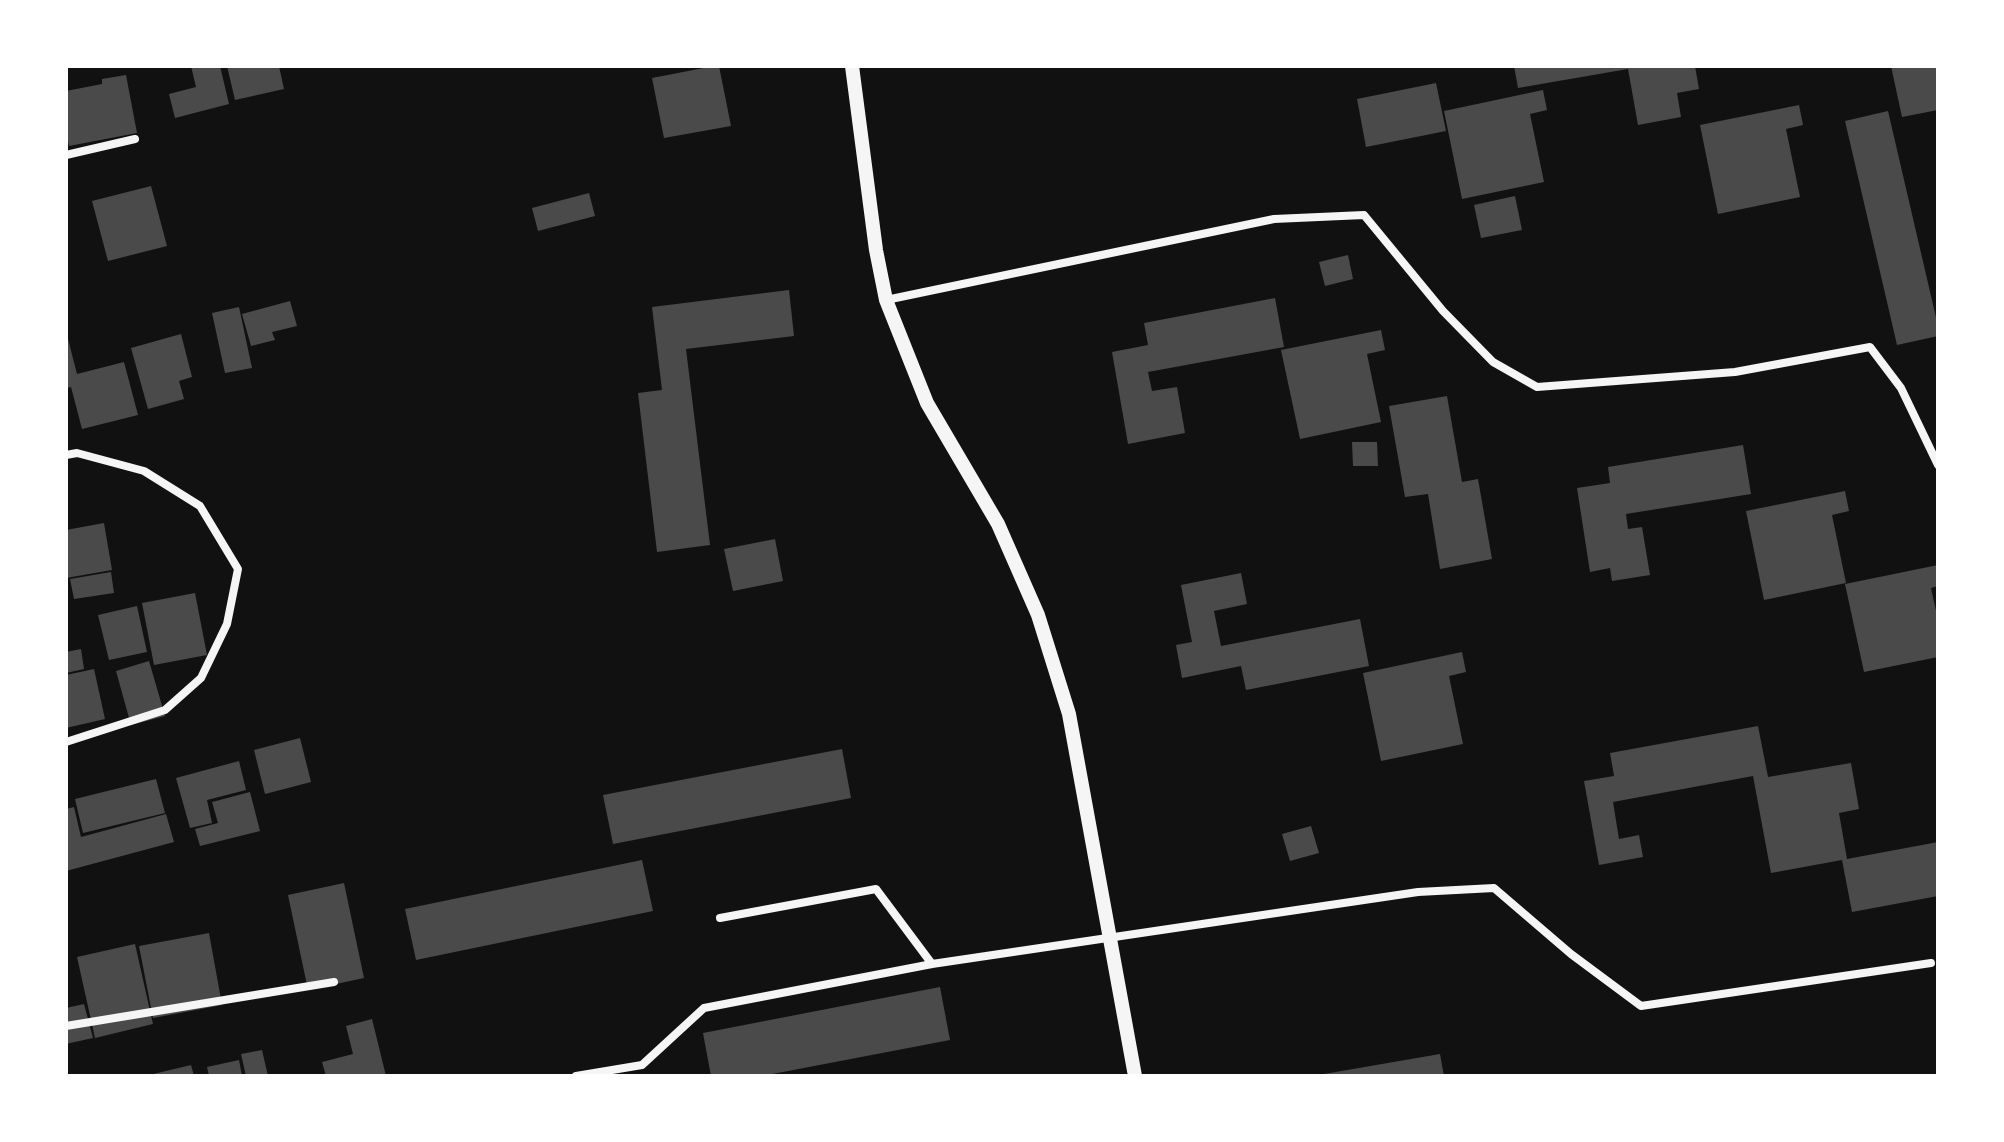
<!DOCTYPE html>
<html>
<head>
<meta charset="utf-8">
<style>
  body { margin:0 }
  #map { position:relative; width:2004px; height:1142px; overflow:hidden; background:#111; font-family:"Varela Round",sans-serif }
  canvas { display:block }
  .frame { position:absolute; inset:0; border:68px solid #fff; pointer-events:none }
</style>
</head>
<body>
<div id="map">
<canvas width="2004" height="1142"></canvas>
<div class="frame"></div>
</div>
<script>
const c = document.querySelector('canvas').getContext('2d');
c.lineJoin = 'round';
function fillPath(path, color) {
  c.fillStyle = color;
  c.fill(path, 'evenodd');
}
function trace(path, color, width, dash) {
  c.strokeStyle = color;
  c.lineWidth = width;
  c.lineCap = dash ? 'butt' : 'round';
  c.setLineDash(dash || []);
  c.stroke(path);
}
fillPath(new Path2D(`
  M 191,66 L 220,66 L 229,104 L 175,118 L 169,94 L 196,87 Z
  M 227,66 L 279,66 L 284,89 L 235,100 Z
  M 714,66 L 719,66 L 731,126 L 664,138 L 652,78 Z
  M 1514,66 L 1695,66 L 1699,89 L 1677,93 L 1681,117 L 1638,125 L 1628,69 L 1518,88 Z
  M 1891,66 L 1936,66 L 1938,75 L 1938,110 L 1902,117 Z
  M 126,75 L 137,133 L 69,146 L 66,131 L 66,91 L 102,84 L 102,79 Z
  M 1436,83 L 1446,131 L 1366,147 L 1357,99 Z
  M 1543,90 L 1547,110 L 1530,114 L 1544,182 L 1462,199 L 1444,111 Z
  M 1799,105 L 1803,125 L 1786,129 L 1800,197 L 1718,214 L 1700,125 Z
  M 1888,111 L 1938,326 L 1938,336 L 1897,345 L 1845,121 Z
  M 151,186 L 167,246 L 108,261 L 92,201 Z
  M 589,193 L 595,216 L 538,231 L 532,208 Z
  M 1515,196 L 1522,230 L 1481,238 L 1474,205 Z
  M 1348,255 L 1353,279 L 1325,286 L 1319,262 Z
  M 789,290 L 794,336 L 686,349 L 710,545 L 657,552 L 638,393 L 662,390 L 652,307 Z
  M 1275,298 L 1284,347 L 1148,372 L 1152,391 L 1177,387 L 1185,433 L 1128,444 L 1112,352 L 1148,345 L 1144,323 Z
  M 290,301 L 297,326 L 272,332 L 275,340 L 251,346 L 242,314 Z
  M 239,307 L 252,368 L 225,373 L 212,313 Z
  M 1381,330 L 1385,350 L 1367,354 L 1381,422 L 1300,439 L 1281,350 Z
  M 181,334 L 192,377 L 179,381 L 184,399 L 148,409 L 131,348 Z
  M 67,335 L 77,374 L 124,362 L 138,415 L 82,429 L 71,387 L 66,388 Z
  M 1447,396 L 1462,482 L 1478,479 L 1492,559 L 1440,569 L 1428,494 L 1405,497 L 1389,406 Z
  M 1352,442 L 1377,442 L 1378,466 L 1353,466 Z
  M 1743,445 L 1751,494 L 1626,514 L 1628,529 L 1642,527 L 1650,575 L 1612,581 L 1610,568 L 1590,572 L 1577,488 L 1610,483 L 1608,467 Z
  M 1845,491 L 1849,511 L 1832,515 L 1846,583 L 1764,600 L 1746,511 Z
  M 104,523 L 112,570 L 66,578 L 66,530 Z
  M 775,539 L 783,581 L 733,591 L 724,549 Z
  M 1938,565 L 1938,586 L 1931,588 L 1938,620 L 1938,657 L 1864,672 L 1845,584 Z
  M 111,572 L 114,593 L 74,599 L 70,579 Z
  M 1241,573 L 1247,604 L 1214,611 L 1221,646 L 1360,619 L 1369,666 L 1246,690 L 1241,666 L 1182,678 L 1176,645 L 1192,642 L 1181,585 Z
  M 195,593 L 207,655 L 154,665 L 142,603 Z
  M 137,606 L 147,652 L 109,660 L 98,615 Z
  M 81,649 L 84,669 L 66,673 L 66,652 Z
  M 1462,652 L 1466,672 L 1449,676 L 1463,744 L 1381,761 L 1363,673 Z
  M 149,661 L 165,716 L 131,725 L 116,671 Z
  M 94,669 L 105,719 L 66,728 L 66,675 Z
  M 1758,726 L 1768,777 L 1851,763 L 1859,809 L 1839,813 L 1847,859 L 1938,842 L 1938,896 L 1852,912 L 1842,860 L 1771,873 L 1753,776 L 1613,802 L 1619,839 L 1639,835 L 1643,857 L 1599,865 L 1584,781 L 1614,776 L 1610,753 Z
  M 300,738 L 311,782 L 265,794 L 254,750 Z
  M 842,749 L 851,798 L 613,844 L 603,795 Z
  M 239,761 L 246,790 L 207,800 L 212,823 L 190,828 L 176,778 Z
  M 156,779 L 165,813 L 83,833 L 75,799 Z
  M 250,792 L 260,831 L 200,846 L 195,829 L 218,823 L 212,802 Z
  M 74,807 L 81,837 L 166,814 L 174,842 L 66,871 L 66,809 Z
  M 1311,826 L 1319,853 L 1290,861 L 1282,834 Z
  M 642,860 L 653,911 L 416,960 L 405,909 Z
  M 344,883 L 364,978 L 308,990 L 288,895 Z
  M 209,933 L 222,1005 L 153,1018 L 139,946 Z
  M 135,944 L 153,1024 L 95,1038 L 77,957 Z
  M 940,987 L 950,1040 L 762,1076 L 711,1076 L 703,1033 Z
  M 84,1004 L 93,1038 L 66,1044 L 66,1008 Z
  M 372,1019 L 386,1076 L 326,1076 L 322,1062 L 353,1054 L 346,1026 Z
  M 262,1050 L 268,1076 L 246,1076 L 241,1054 Z
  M 1440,1054 L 1444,1076 L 1324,1076 L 1324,1074 Z
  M 239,1060 L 242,1076 L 209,1076 L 207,1067 Z
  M 191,1065 L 194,1076 L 149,1076 L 149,1075 Z`), '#4a4a4a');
trace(new Path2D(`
  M 66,155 L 135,139
  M 886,300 L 1274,219 L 1364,215 L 1443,311 L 1493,362 L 1537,387 L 1735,372 L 1870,347 L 1901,388 L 1938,465
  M 66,455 L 77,453 L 144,471 L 200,506 L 238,569 L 227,624 L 201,678 L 165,710 L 66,742
  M 720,918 L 876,889 L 932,964
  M 66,1026 L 334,982
  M 576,1076 L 642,1065 L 704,1008 L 932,964 L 1418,892 L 1494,888 L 1571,954 L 1641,1006 L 1931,963`), '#f5f5f5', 8);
trace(new Path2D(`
  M 852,66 L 876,250 L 886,300 L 927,403 L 998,524 L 1038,615 L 1069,714 L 1135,1076`), '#f5f5f5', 14);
</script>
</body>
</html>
